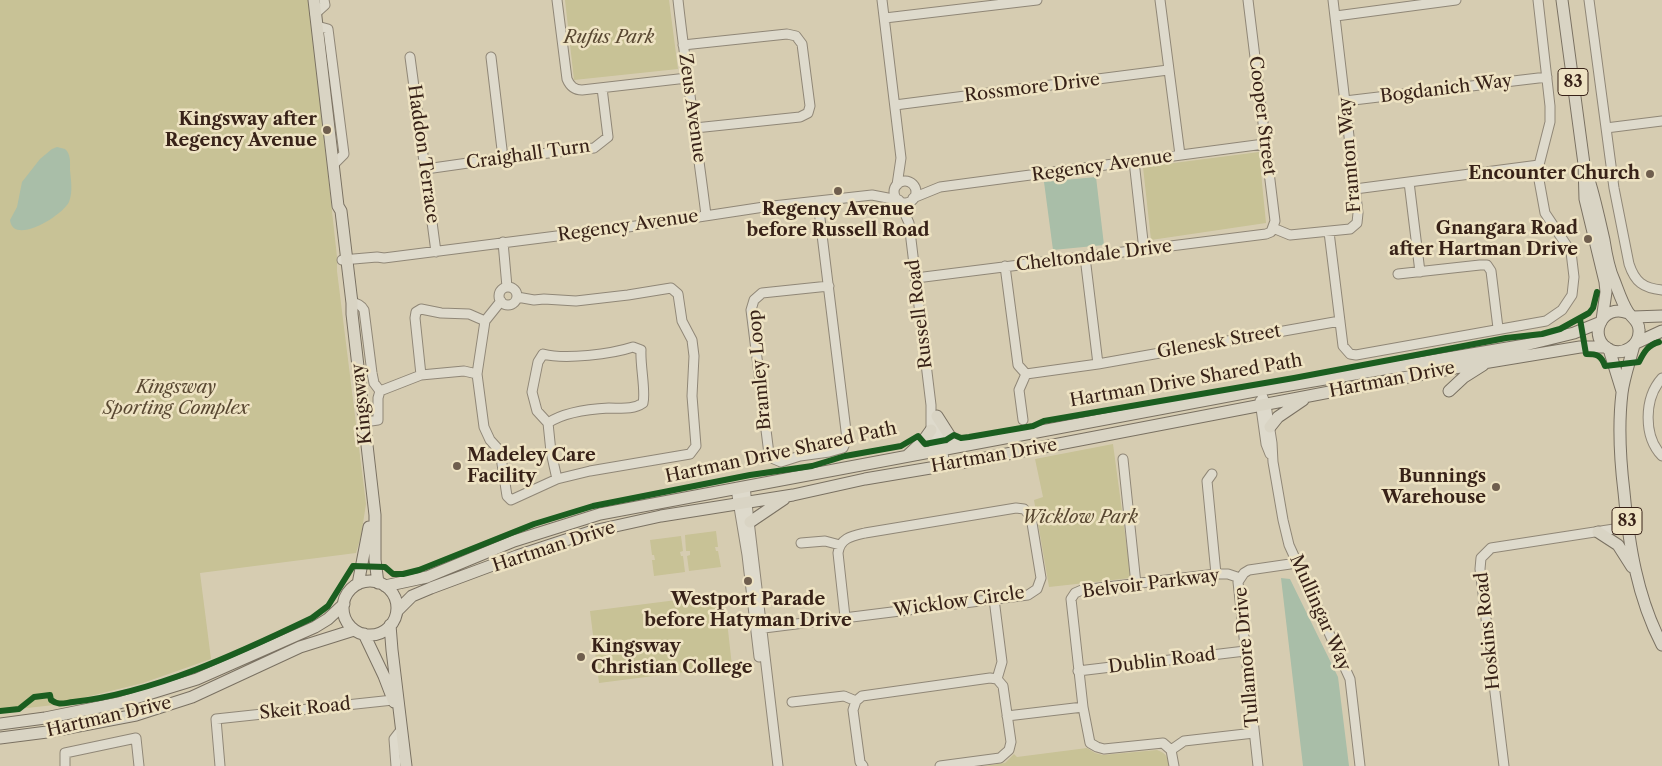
<!DOCTYPE html>
<html>
<head>
<meta charset="utf-8">
<style>
  body { margin:0 }
  canvas { display:block; background:#d6ccb1 }
</style>
</head>
<body>
<canvas width="1662" height="766"></canvas>
<script>
const c = document.querySelector('canvas').getContext('2d');
c.lineJoin = 'round';
function fillPath(path, color) {
  c.fillStyle = color;
  c.fill(path, 'evenodd');
}
function trace(path, color, width, dash) {
  c.strokeStyle = color;
  c.lineWidth = width;
  c.lineCap = dash ? 'butt' : 'round';
  c.setLineDash(dash || []);
  c.stroke(path);
}
function drawText(font, color, halo, rows, align = 'center') {
  c.font = font + ' "Libre Caslon Text",serif';
  c.lineWidth = 5;
  c.setLineDash([]);
  c.textBaseline = 'middle';
  c.strokeStyle = halo;
  c.fillStyle = color;
  for (const [text, x, y, turn = 0] of rows) {
    c.save();
    c.translate(x, y);
    c.rotate((+turn || 0) * Math.PI / 180);
    c.textAlign = isNaN(turn) ? turn : align;
    if (halo) c.strokeText(text, 0, 0);
    c.fillText(text, 0, 0);
    c.restore();
  }
}
fillPath(new Path2D(`
  M 0,0 L 309,0 L 337,257 L 337,271 L 366,504 L 361,536 L 356,553 L 200,573 L 211,659 L 143,683 L 54,705 L 0,711 Z
  M 565,0 L 669,0 L 678,69 L 574,80 Z
  M 1259,152 L 1266,223 L 1151,240 L 1143,167 Z
  M 1113,444 L 1131,578 L 1049,587 L 1034,500 L 1043,497 L 1035,459 Z
  M 716,531 L 718,547 L 715,547 L 716,551 L 718,551 L 721,567 L 689,571 L 687,556 L 690,555 L 690,551 L 686,551 L 685,535 Z
  M 681,536 L 683,551 L 680,552 L 681,556 L 683,556 L 685,572 L 654,576 L 652,560 L 655,560 L 654,555 L 652,555 L 650,540 Z
  M 724,594 L 732,666 L 599,683 L 590,611 Z
  M 1087,748 L 1095,753 L 1103,755 L 1157,750 C 1166,753 1168,757 1169,766 L 984,766 L 1005,763 L 1014,754 L 1017,757 Z`), '#c8c296');
fillPath(new Path2D(`
  M 57,147 L 65,149 C 71,154 70,163 70,170 C 71,181 73,192 69,202 C 62,216 13,246 10,220 L 17,207 L 22,182 L 40,159 L 52,149 Z
  M 1096,177 L 1104,245 L 1053,250 L 1044,182 Z
  M 1281,578 L 1290,579 L 1338,677 L 1349,766 L 1303,766 Z`), '#a9bea8');
const minor = new Path2D(`
  M 557,0 L 567,79 C 570,86 574,90 582,90 L 687,78
  M 678,0 C 686,72 697,143 706,215
  M 882,0 L 901,158 L 897,185
  M 1160,0 L 1180,155
  M 1589,0 L 1614,188 L 1629,264 C 1635,282 1643,288 1662,290
  M 315,14 L 325,5 L 324,0
  M 1336,16 L 1456,0
  M 885,18 L 1037,0
  M 317,26 L 328,29 L 344,154 L 333,165
  M 683,45 L 787,34 L 796,36 L 802,44 L 810,106 L 808,113 L 800,117 L 695,128
  M 410,57 L 436,252
  M 491,57 L 503,158
  M 1345,101 L 1547,77
  M 895,105 L 1168,70
  M 1606,128 L 1662,121
  M 1134,161 L 1144,250
  M 426,169 L 503,158 L 594,148 L 608,137 L 602,88
  M894 192a11 11 0 1 1 22 0a11 11 0 1 1-22 0Z
  M 1409,182 L 1420,272
  M 1355,189 L 1539,165
  M 913,198 L 940,187 L 1264,144
  M 899,200 L 909,223 L 931,405 L 931,430 L 937,466
  M 818,202 L 847,439 L 843,448 L 829,452 L 800,456 L 781,462 L 774,459 L 769,454 L 751,310 L 754,300 L 762,293 L 829,286
  M 1273,228 L 1290,235 L 1350,229 L 1357,223 L 1358,213 L 1333,0
  M 1329,232 L 1343,346 L 1350,354 L 1356,355 L 1546,321 L 1562,310 L 1572,295 L 1574,277 L 1571,252 L 1545,213 L 1539,180 L 1539,165 L 1550,122 L 1550,106 L 1538,0
  M 503,242 L 507,287
  M 342,260 L 377,257 L 384,258 L 659,223 L 764,207 L 872,195 L 898,200
  M 1005,266 L 1018,365 L 1026,374 L 1098,364 L 1085,257
  M 1398,274 L 1480,265 L 1487,265 L 1491,271 L 1498,328
  M 916,278 L 1266,234 L 1271,232 L 1275,221 L 1248,0
  M499 296a9 9 0 1 1 18 0a9 9 0 1 1-18 0Z
  M 501,301 L 485,321 L 477,374 L 484,427 L 490,440 L 500,451 L 507,496 L 511,500 L 557,479 L 590,471 L 690,454 L 696,446 L 692,396 L 694,356 L 692,340 L 682,321 L 678,294 L 671,288 L 628,295 L 576,301 L 544,299 L 534,300 L 517,297
  M 352,303 C 358,303 361,305 364,310 L 372,373 L 374,383 L 380,391 L 378,398 L 378,420 L 364,422
  M 1098,364 L 1340,321
  M 421,375 L 415,318 L 416,312 L 421,309 L 441,313 L 469,314 L 485,321
  M 1662,378 C 1644,398 1643,436 1662,456
  M 1260,390 L 1266,405 L 1272,443 L 1273,462 L 1283,520 L 1289,545 L 1350,679 L 1360,766
  M 380,391 L 421,375 L 464,371 L 477,374
  M 1260,401 L 1266,444 L 1270,454
  M 937,419 L 945,465
  M 1023,420 L 1019,390 L 1026,374
  M 548,423 C 564,412 590,409 609,408 C 621,408 633,410 643,403 C 646,392 640,365 641,350 L 633,347 C 612,354 565,360 543,354 L 538,362 L 532,392 L 537,411 L 548,423 L 551,452 L 557,479
  M 1123,459 L 1136,584
  M 1212,474 L 1207,481 L 1216,574
  M 745,487 L 778,766
  M 736,489 L 747,555 L 759,657
  M 801,543 L 825,541 L 840,545
  M 994,599 L 1002,662 L 997,679
  M 756,629 L 1028,595 L 1037,589 L 1041,578 L 1031,517 L 1024,509 L 1016,508 L 865,533 C 852,536 840,538 838,553 L 845,617
  M 1078,671 L 1245,651
  M 792,702 L 844,696 L 856,701
  M 1007,716 L 1083,707
  M 1171,750 L 1184,741 L 1254,733
  M 65,766 L 65,753 L 136,738 L 139,766
  M 220,766 L 216,719 L 393,700
  M 396,766 L 394,739 L 401,730
  M 863,766 L 860,762 L 853,710 L 856,701 L 862,696 L 990,678 L 997,679 L 1003,686 L 1011,742 L 1009,750 L 1000,758 L 940,766
  M 1174,766 L 1171,750 L 1163,743 L 1104,749 L 1097,747 L 1090,743 L 1083,707 L 1071,599 L 1075,593 L 1082,590 L 1216,574 L 1228,574 L 1240,578
  M 1258,766 L 1238,582 L 1244,573 L 1249,570 L 1297,563
  M 1504,766 L 1480,569 L 1481,558 L 1491,548 L 1627,527`);
const major = new Path2D(`
  M 314,0 L 338,206 L 341,211 L 352,303 L 352,314 L 375,515 L 375,560 L 378,583
  M 1562,0 L 1584,164 L 1585,199 L 1605,282 L 1606,292 L 1602,320
  M 1588,177 C 1595,198 1599,219 1604,240 C 1606,253 1608,267 1614,280 C 1618,290 1622,303 1628,312 C 1632,318 1639,321 1639,330 C 1640,345 1624,356 1610,350 C 1586,338 1602,302 1628,313
  M 1633,317 L 1662,316
  M 1636,343 L 1662,331
  M 1634,345 C 1630,361 1624,377 1622,393 C 1618,426 1620,459 1624,492 C 1629,545 1637,597 1662,645
  M 1609,349 L 1622,391
  M 1449,391 L 1464,377 L 1483,365
  M 937,416 L 951,438 L 961,446
  M 1270,427 L 1278,417 L 1303,400
  M 907,456 L 923,441 L 931,430
  M 750,522 L 784,499
  M 1598,532 L 1618,545 L 1632,567
  M343 608a27 27 0 1 1 54 0a27 27 0 1 1-54 0Z
  M 358,584 L 369,527
  M 385,586 L 427,577 L 514,541 L 600,514 L 1260,390 L 1525,345 L 1574,333 L 1601,322
  M 397,611 L 412,596 L 431,588 L 517,556 L 593,531 L 661,516 L 793,495 L 865,479 L 960,463 L 1465,366 L 1580,347 L 1606,347
  M 390,625 L 392,650 L 406,766
  M 364,634 L 384,676 L 394,702
  M 0,724 L 45,718 L 119,703 L 197,679 L 315,627 L 328,619 L 344,604
  M 0,738 L 47,732 L 136,715 L 192,697 L 300,647 L 354,630`);
trace(minor, '#908777', 11);
trace(major, '#7a7162', 13);
trace(minor, '#dedacc', 9);
trace(major, '#d9d4c4', 11);
trace(new Path2D(`
  M 1580,319 L 1586,354 C 1597,354 1601,355 1605,366 L 1639,362 C 1644,352 1648,345 1659,342
  M 0,711 L 19,709 L 34,697 L 50,695 L 51,700 C 59,706 64,703 73,702 C 154,693 239,653 312,618 L 328,606 L 353,566 L 385,567 L 393,574 L 403,574 L 419,570 L 534,524 L 593,506 L 750,475 L 812,466 L 845,456 L 901,446 L 918,436 L 925,444 L 946,440 L 954,435 L 961,438 L 969,437 L 1033,426 L 1044,421 L 1294,378 L 1506,338 L 1542,334 L 1560,329 L 1589,313 L 1593,308 L 1597,292`), '#1b5e20', 6);
for (const [x, y, r, color] of [
  [327,130,5,"#6f5e4e"],
  [1650,174,5,"#6f5e4e"],
  [838,191,5,"#6f5e4e"],
  [1588,239,5,"#6f5e4e"],
  [457,466,5,"#6f5e4e"],
  [1496,487,5,"#6f5e4e"],
  [748,581,5,"#6f5e4e"],
  [581,657,5,"#6f5e4e"]
]) {
  const dot = new Path2D();
  dot.arc(x, y, r, 0, 2 * Math.PI);
  c.fillStyle = color;
  c.fill(dot);
  trace(dot, '#eee3c3', 2);
}
for (const [x, y, w] of [
  [1573,82,30],
  [1627,521,30]
]) {
  const box = new Path2D();
  box.roundRect(x - w / 2, y - 13.5, w, 27, 4);
  c.fillStyle = '#eee3c3';
  c.fill(box);
  trace(box, '#382218', 1);
}
drawText('bold 16px', '#382218', null, [
  ["83",1573,82],
  ["83",1627,521]
]);
drawText('italic 18px', '#594832', '#eee3c3', [
  ["Rufus Park",609,38],
  ["Kingsway",176,388],
  ["Sporting Complex",176,409],
  ["Wicklow Park",1080,518]
]);
drawText('18px', '#382218', '#eee3c3', [
  ["Rossmore Drive",1032,88,-7],
  ["Bogdanich Way",1446,89,-7],
  ["Zeus Avenue",692,108,82],
  ["Cooper Street",1262,116,83],
  ["Haddon Terrace",423,154,82],
  ["Craighall Turn",528,155,-8],
  ["Framton Way",1350,155,-95],
  ["Regency Avenue",1102,166,-8],
  ["Regency Avenue",628,226,-8],
  ["Cheltondale Drive",1094,256,-7],
  ["Russell Road",920,314,-97],
  ["Glenesk Street",1219,342,-10],
  ["Bramley Loop",760,370,-95],
  ["Hartman Drive",1392,380,-11],
  ["Hartman Drive Shared Path",1186,381,-10],
  ["Kingsway",362,404,-96],
  ["Hartman Drive Shared Path",781,453,-12],
  ["Hartman Drive",994,456,-10],
  ["Hartman Drive",554,547,-18],
  ["Belvoir Parkway",1151,584,-7],
  ["Wicklow Circle",959,602,-8],
  ["Mullingar Way",1320,613,66],
  ["Hoskins Road",1488,631,-96],
  ["Tullamore Drive",1247,657,-95],
  ["Dublin Road",1162,661,-7],
  ["Skeit Road",305,709,-6],
  ["Hartman Drive",109,717,-13]
]);
drawText('bold 18px', '#382218', '#eee3c3', [
  ["Kingsway after",317,120],
  ["Regency Avenue",317,141],
  ["Encounter Church",1640,174],
  ["Regency Avenue",838,210,"center"],
  ["before Russell Road",838,231,"center"],
  ["Gnangara Road",1578,229],
  ["after Hartman Drive",1578,250],
  ["Madeley Care",467,456,"left"],
  ["Facility",467,477,"left"],
  ["Bunnings",1486,477],
  ["Warehouse",1486,498],
  ["Westport Parade",748,600,"center"],
  ["before Hatyman Drive",748,621,"center"],
  ["Kingsway",591,647,"left"],
  ["Christian College",591,668,"left"]
], 'right');
</script>
</body>
</html>
